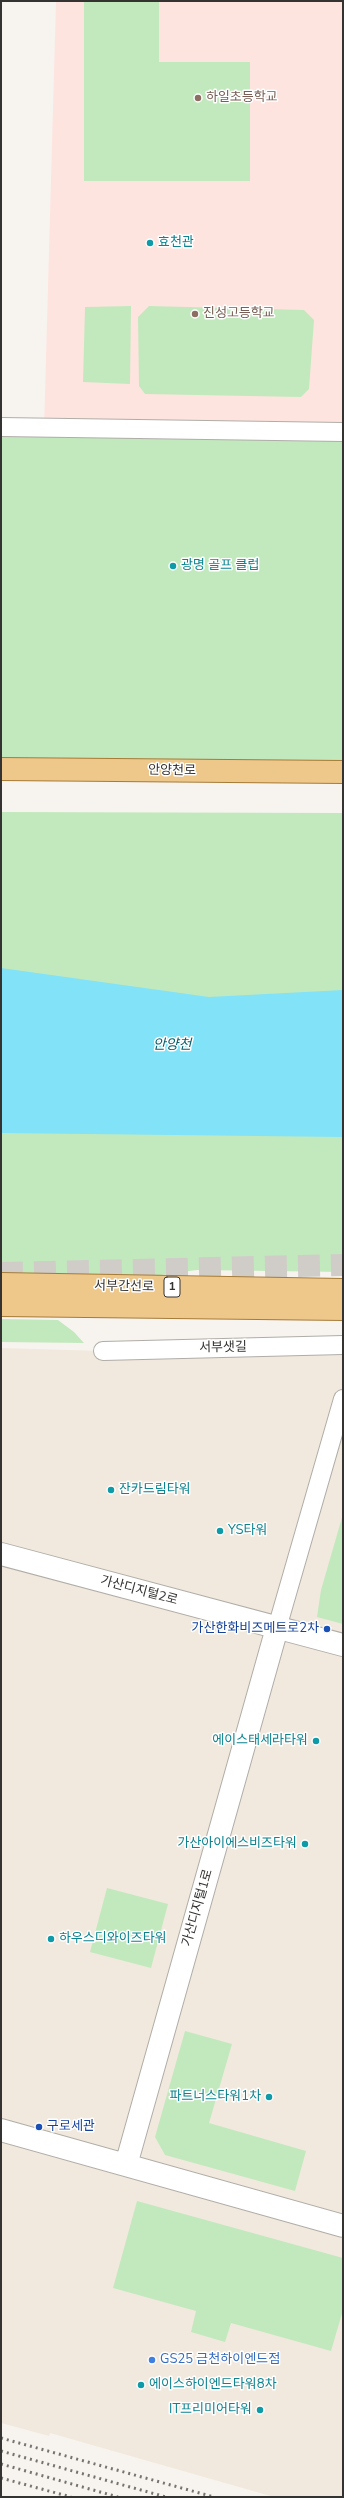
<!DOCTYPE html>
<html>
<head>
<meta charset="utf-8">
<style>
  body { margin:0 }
  #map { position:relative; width:344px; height:2498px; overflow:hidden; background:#f7f4ef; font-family:"Nunito Sans",sans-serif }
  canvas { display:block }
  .frame { position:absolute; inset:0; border:2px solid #343331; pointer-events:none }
</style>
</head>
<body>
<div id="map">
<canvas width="344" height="2498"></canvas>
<div class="frame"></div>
</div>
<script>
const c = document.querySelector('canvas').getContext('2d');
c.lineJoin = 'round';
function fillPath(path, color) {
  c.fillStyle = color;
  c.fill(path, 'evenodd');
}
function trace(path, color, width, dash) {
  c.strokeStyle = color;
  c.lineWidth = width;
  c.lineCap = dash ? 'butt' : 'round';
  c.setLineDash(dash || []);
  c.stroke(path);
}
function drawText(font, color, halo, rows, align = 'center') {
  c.font = font + ' "Nunito Sans","Noto Sans KR",sans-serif';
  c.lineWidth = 3;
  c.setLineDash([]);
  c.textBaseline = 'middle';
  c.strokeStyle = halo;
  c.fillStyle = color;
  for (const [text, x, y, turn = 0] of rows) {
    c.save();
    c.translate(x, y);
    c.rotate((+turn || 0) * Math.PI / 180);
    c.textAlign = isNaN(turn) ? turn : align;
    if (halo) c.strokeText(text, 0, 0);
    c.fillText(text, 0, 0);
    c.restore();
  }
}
fillPath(new Path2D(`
  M 1,1348 L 103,1351 L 343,1350 L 343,2497 L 274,2497 L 50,2433 L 49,2436 L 1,2423 Z`), '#f1e9dd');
fillPath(new Path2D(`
  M 56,1 L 343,1 L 343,432 L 44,428 Z`), '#fee4df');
fillPath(new Path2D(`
  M 84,1 L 159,1 L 159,62 L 250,62 L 250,181 L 84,181 Z
  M 131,306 L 130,384 L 83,382 L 85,307 Z
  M 149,306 L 304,310 L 314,320 L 309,389 L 301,397 L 145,394 L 139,386 L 138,317 Z
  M 1,427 L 343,432 L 343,772 L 1,769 Z
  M 1,812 L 343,813 L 343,1272 L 197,1270 L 153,1276 L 1,1274 Z
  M 1,1319 L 58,1320 L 74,1332 L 84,1343 L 1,1342 Z
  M 343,1514 L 343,1624 L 317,1617 L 321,1590 Z
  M 107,1888 L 168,1904 L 151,1968 L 90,1952 Z
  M 185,2031 L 232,2044 L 209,2123 L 306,2151 L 295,2191 L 165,2155 L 155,2137 Z
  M 137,2201 L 343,2258 L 343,2310 L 331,2351 L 231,2323 L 225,2342 L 191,2332 L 196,2311 L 113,2288 Z`), '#c2e9bd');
fillPath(new Path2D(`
  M 1,968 L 209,997 L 343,990 L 343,1137 L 1,1133 Z`), '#82e2f7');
trace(new Path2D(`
  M 1,1273 L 343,1265`), '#d0cdc9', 22, [22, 11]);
const street = new Path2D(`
  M 1,427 L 343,432
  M 103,1351 L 343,1345
  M 277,1628 L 343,1399`);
const secondary = new Path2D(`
  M 1,1554 L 343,1645
  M 1,2130 L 343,2226
  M 126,2165 L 277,1628`);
const primary = new Path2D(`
  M 1,769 L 343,772
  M 1,1284 L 343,1290
  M 1,1305 L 343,1309`);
trace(street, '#b0ada8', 20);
trace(secondary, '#b0ada8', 24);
trace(primary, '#a67b38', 24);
trace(street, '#fff', 18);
trace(secondary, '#fff', 22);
trace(primary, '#eec78a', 22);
trace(new Path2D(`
  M 1,2438 L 214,2497
  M 1,2451 L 166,2497
  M 1,2464 L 118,2497
  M 1,2478 L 71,2497`), '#767471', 3, [2, 4]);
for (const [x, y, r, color] of [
  [198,98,4,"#8d6e63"],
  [150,243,4,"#0f9aa8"],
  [195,314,4,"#8d6e63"],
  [173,566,4,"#0f9aa8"],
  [111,1490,4,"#0f9aa8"],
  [220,1531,4,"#0f9aa8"],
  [327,1629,4,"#1a4fb4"],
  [316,1741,4,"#0f9aa8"],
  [305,1844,4,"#0f9aa8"],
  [51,1939,4,"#0f9aa8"],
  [269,2097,4,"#0f9aa8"],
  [39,2127,4,"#1a4fb4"],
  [152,2360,4,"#3f7fe0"],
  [141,2385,4,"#0f9aa8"],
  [260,2410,4,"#0f9aa8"]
]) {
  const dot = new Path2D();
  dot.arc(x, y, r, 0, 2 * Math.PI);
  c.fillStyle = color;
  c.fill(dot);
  trace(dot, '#fff', 1.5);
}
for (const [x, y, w] of [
  [172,1287,16]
]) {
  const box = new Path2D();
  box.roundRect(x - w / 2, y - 10, w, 20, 3);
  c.fillStyle = '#fff';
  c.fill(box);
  trace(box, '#343331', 1);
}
drawText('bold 12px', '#343331', null, [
  ["1",172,1287]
]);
drawText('13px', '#785e54', '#fff', [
  ["하일초등학교",206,98],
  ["진성고등학교",203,314]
], 'left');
drawText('13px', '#0d838f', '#fff', [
  ["효천관",158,243],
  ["광명 골프 클럽",181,566],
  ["잔카드림타워",119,1490],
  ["YS타워",228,1531],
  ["에이스태세라타워",308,1741,"right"],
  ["가산아이에스비즈타워",297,1844,"right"],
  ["하우스디와이즈타워",59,1939],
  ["파트너스타워1차",261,2097,"right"],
  ["에이스하이엔드타워8차",149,2385],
  ["IT프리미어타워",252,2410,"right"]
], 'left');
drawText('13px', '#343331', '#fff', [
  ["안양천로",172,771,1],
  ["서부간선로",124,1287,1],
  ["서부샛길",223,1348,-1],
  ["가산디지털2로",139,1591,15],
  ["가산디지털1로",198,1908,-74]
]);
drawText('13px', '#164399', '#fff', [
  ["가산한화비즈메트로2차",319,1629],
  ["구로세관",47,2127,"left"]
], 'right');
drawText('13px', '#366cbe', '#fff', [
  ["GS25 금천하이엔드점",160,2360]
], 'left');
drawText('italic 14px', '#095e6c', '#fff', [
  ["안양천",172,1046]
]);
</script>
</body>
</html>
